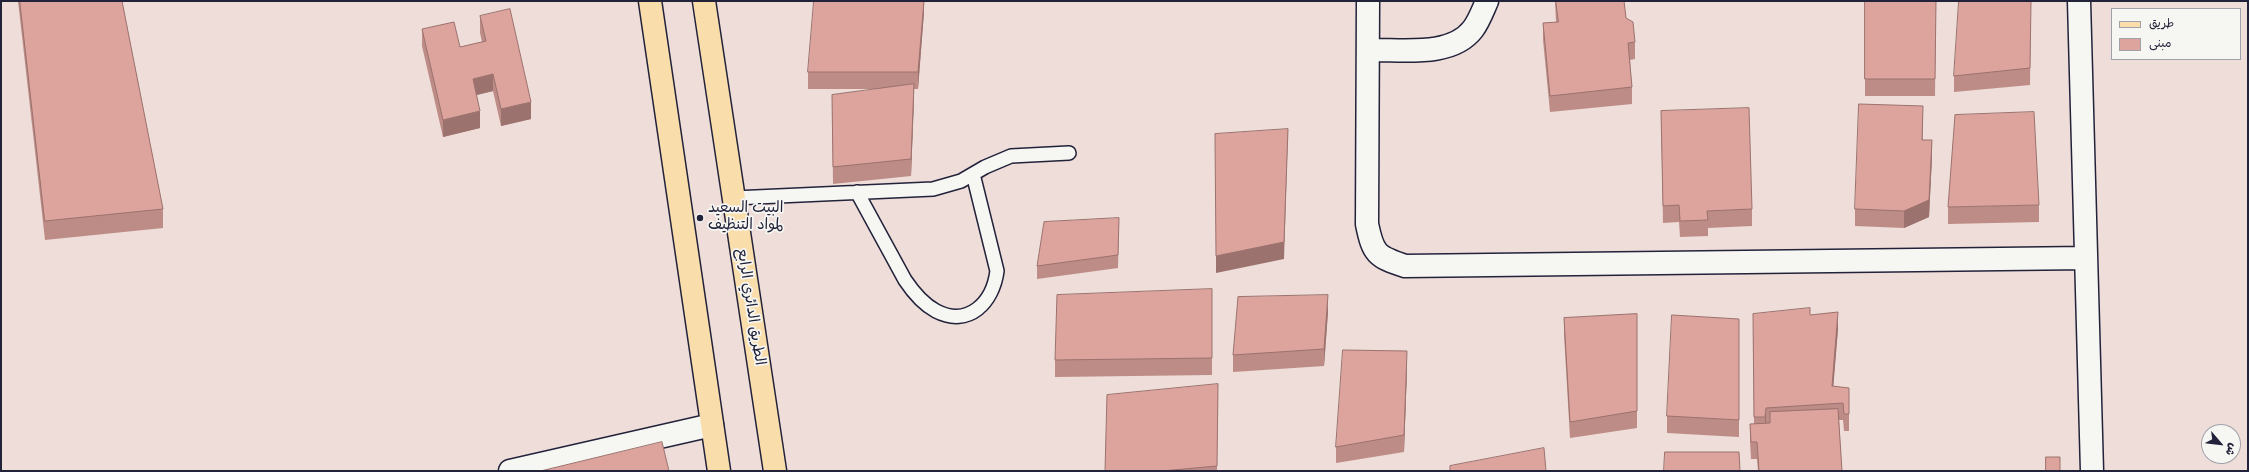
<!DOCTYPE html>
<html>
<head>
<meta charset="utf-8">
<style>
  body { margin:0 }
  #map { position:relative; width:2249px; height:472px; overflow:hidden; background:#eeddd8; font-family:Mynerve,"Playpen Sans Arabic",sans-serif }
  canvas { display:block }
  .frame { position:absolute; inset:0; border:2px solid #22223b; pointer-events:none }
  .legend { position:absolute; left:2111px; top:8px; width:130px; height:52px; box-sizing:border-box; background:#f6f6f2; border:1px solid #a1a1a9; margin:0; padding:5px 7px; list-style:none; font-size:12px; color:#22223b }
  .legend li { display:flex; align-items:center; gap:8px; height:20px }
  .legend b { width:20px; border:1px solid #a1a1a9 }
  .north { position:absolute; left:2201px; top:424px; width:40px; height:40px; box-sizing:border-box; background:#f6f6f2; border:1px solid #a1a1a9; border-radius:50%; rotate:118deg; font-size:11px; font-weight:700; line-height:16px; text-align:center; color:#22223b }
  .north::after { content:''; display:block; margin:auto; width:14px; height:18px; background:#22223b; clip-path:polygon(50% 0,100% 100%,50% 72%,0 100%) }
</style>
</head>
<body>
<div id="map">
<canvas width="2249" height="472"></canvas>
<div class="frame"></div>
<ul class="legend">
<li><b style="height:5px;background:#f9deab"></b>طريق</li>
<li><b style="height:11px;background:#dda39d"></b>مبنى</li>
</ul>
<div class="north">ش</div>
</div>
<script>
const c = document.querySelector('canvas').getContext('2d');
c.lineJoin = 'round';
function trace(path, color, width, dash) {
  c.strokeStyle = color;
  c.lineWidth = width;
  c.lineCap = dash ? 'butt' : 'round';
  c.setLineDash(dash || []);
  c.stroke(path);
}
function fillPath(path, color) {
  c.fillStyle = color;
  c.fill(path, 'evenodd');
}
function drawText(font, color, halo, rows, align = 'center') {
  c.font = font + ' Mynerve,"Playpen Sans Arabic",sans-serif';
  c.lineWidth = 3.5;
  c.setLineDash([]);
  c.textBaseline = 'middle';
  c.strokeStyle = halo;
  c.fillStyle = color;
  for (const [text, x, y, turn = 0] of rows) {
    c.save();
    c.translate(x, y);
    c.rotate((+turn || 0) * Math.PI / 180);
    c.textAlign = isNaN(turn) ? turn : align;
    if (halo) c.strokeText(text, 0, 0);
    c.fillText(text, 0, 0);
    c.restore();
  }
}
const lane = new Path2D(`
  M 857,192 L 905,280 C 913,292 923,304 936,311 C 969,328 993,302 997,271 L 973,174
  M 734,198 L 933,189 L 961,181 L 985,167 L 1011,156 L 1069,153`);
const street = new Path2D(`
  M 1368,1 L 1367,224 C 1373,254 1377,257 1405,266 L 2086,258
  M 2079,1 L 2092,471
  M 1368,50 C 1401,49 1451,58 1473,29 C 1479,21 1483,10 1487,1
  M 510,471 L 712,425`);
const primary = new Path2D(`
  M 650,1 L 719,471
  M 704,1 L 775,471`);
trace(lane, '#22223b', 16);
trace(street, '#22223b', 25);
trace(primary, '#22223b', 25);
trace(lane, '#f6f6f2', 13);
trace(street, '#f6f6f2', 22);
trace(primary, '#f9deab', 22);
fillPath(new Path2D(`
  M 18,1 L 122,1 L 163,209 L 163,228 L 45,240 Z
  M 924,1 L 924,12 L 918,89 L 914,89 L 911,176 L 833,184 L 832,95 L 881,89 L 808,89 L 808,72 Z
  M 1555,1 L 1624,1 L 1626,18 L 1635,42 L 1635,59 L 1630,60 L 1632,87 L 1632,104 L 1550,112 L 1543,40 L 1543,23 L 1556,22 Z
  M 1865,1 L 1936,1 L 1935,96 L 1865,96 Z
  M 2031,1 L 2030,85 L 1954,92 L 1954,76 Z
  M 480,16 L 531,119 L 501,126 L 493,91 L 476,95 L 480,128 L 443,137 L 422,46 L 422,29 L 460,47 L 482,42 L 480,33 Z
  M 1661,111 L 1752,209 L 1752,226 L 1708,228 L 1708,236 L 1680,237 L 1679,222 L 1663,223 Z
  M 1923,123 L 1922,140 L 1932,157 L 1929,217 L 1904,228 L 1855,226 L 1855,209 Z
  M 2039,205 L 2039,222 L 1948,224 L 1948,207 Z
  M 1119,218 L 1118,268 L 1037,279 L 1037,266 Z
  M 1212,289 L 1212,375 L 1055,377 L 1055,360 Z
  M 1328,312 L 1324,366 L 1233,372 L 1233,355 Z
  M 1637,314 L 1637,428 L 1570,438 L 1564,335 L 1564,318 Z
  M 1810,315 L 1838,329 L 1833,387 L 1849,388 L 1849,431 L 1844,431 L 1843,420 L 1839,420 L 1842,471 L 1758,471 L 1757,459 L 1751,459 L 1750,441 L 1750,424 L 1754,424 L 1753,331 Z
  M 1739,319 L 1739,437 L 1667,433 L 1667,416 Z
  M 1407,368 L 1404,452 L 1336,463 L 1336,447 Z
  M 1218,384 L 1217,471 L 1105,471 Z`), '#be8c87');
fillPath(new Path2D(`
  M 924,1 L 924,12 L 918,89 L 918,72 Z
  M 493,74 L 493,91 L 473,96 L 473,79 Z
  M 914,84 L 914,101 L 911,176 L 911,159 Z
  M 531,102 L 531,119 L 501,126 L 501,109 Z
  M 1923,106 L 1923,123 L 1922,156 L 1922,140 Z
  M 480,111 L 480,128 L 443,137 L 443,120 Z
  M 1288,129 L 1284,259 L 1216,273 L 1216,256 Z
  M 1932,140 L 1932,157 L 1929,217 L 1904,228 L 1904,211 Z
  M 1328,295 L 1328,312 L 1324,366 L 1324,349 Z
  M 1838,312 L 1838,329 L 1832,403 L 1832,386 Z
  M 1407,351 L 1407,368 L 1404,452 L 1404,435 Z
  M 1766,408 L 1766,425 L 1765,434 L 1765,417 Z`), '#9b726e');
const building = new Path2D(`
  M 20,1 L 122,1 L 163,209 L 45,221 Z
  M 814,1 L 924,1 L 918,72 L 808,72 Z
  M 1556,1 L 1624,1 L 1626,18 L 1633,22 L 1635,42 L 1628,43 L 1632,87 L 1550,96 L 1543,23 L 1558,22 Z
  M 1865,1 L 1936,1 L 1935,79 L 1865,79 Z
  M 1959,1 L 2031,1 L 2030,68 L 1954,76 Z
  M 510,9 L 531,102 L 501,109 L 493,74 L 473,79 L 480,111 L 443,120 L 422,29 L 454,22 L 460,47 L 486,41 L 480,16 Z
  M 914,84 L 911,159 L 833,167 L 832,95 Z
  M 1859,104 L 1923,106 L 1922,140 L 1932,140 L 1929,200 L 1904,211 L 1855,209 Z
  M 1749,108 L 1752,209 L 1707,211 L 1708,220 L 1680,221 L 1679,205 L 1663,206 L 1661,111 Z
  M 2034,112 L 2039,205 L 1948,207 L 1955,115 Z
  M 1288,129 L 1284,242 L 1216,256 L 1215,134 Z
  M 1119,218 L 1118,255 L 1037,266 L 1044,222 Z
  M 1212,289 L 1212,358 L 1055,360 L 1057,295 Z
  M 1328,295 L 1324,349 L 1233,355 L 1238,297 Z
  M 1810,308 L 1810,315 L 1838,312 L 1832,386 L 1849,388 L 1849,414 L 1844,414 L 1843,403 L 1766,408 L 1765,417 L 1754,417 L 1753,314 Z
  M 1637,314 L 1637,411 L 1570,422 L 1564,318 Z
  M 1672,315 L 1739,319 L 1739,420 L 1667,416 Z
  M 1343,350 L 1407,351 L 1404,435 L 1336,447 Z
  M 1218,384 L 1217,466 L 1162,471 L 1105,471 L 1107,395 Z
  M 1838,409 L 1842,471 L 1759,471 L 1757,442 L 1751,442 L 1750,424 L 1770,423 L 1770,412 Z
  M 662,442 L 669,471 L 541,471 Z
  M 1544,448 L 1546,471 L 1450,471 L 1450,466 Z
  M 1665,452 L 1739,452 L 1740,471 L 1664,471 Z
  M 2046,457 L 2060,457 L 2060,471 L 2046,471 Z`);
fillPath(building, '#dda39d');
trace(building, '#9b726e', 1);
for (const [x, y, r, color] of [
  [700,218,4,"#22223b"]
]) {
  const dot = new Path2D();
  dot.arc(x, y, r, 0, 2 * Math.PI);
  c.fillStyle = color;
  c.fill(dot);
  trace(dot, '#f6f6f2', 1.5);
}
drawText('15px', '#22223b', '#f6f6f2', [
  ["البيت السعيد",708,209],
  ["لمواد التنظيف",708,226]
], 'left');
drawText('15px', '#22223b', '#f6f6f2', [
  ["الطريق الدائري الرابع",750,307,81]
]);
</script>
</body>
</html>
